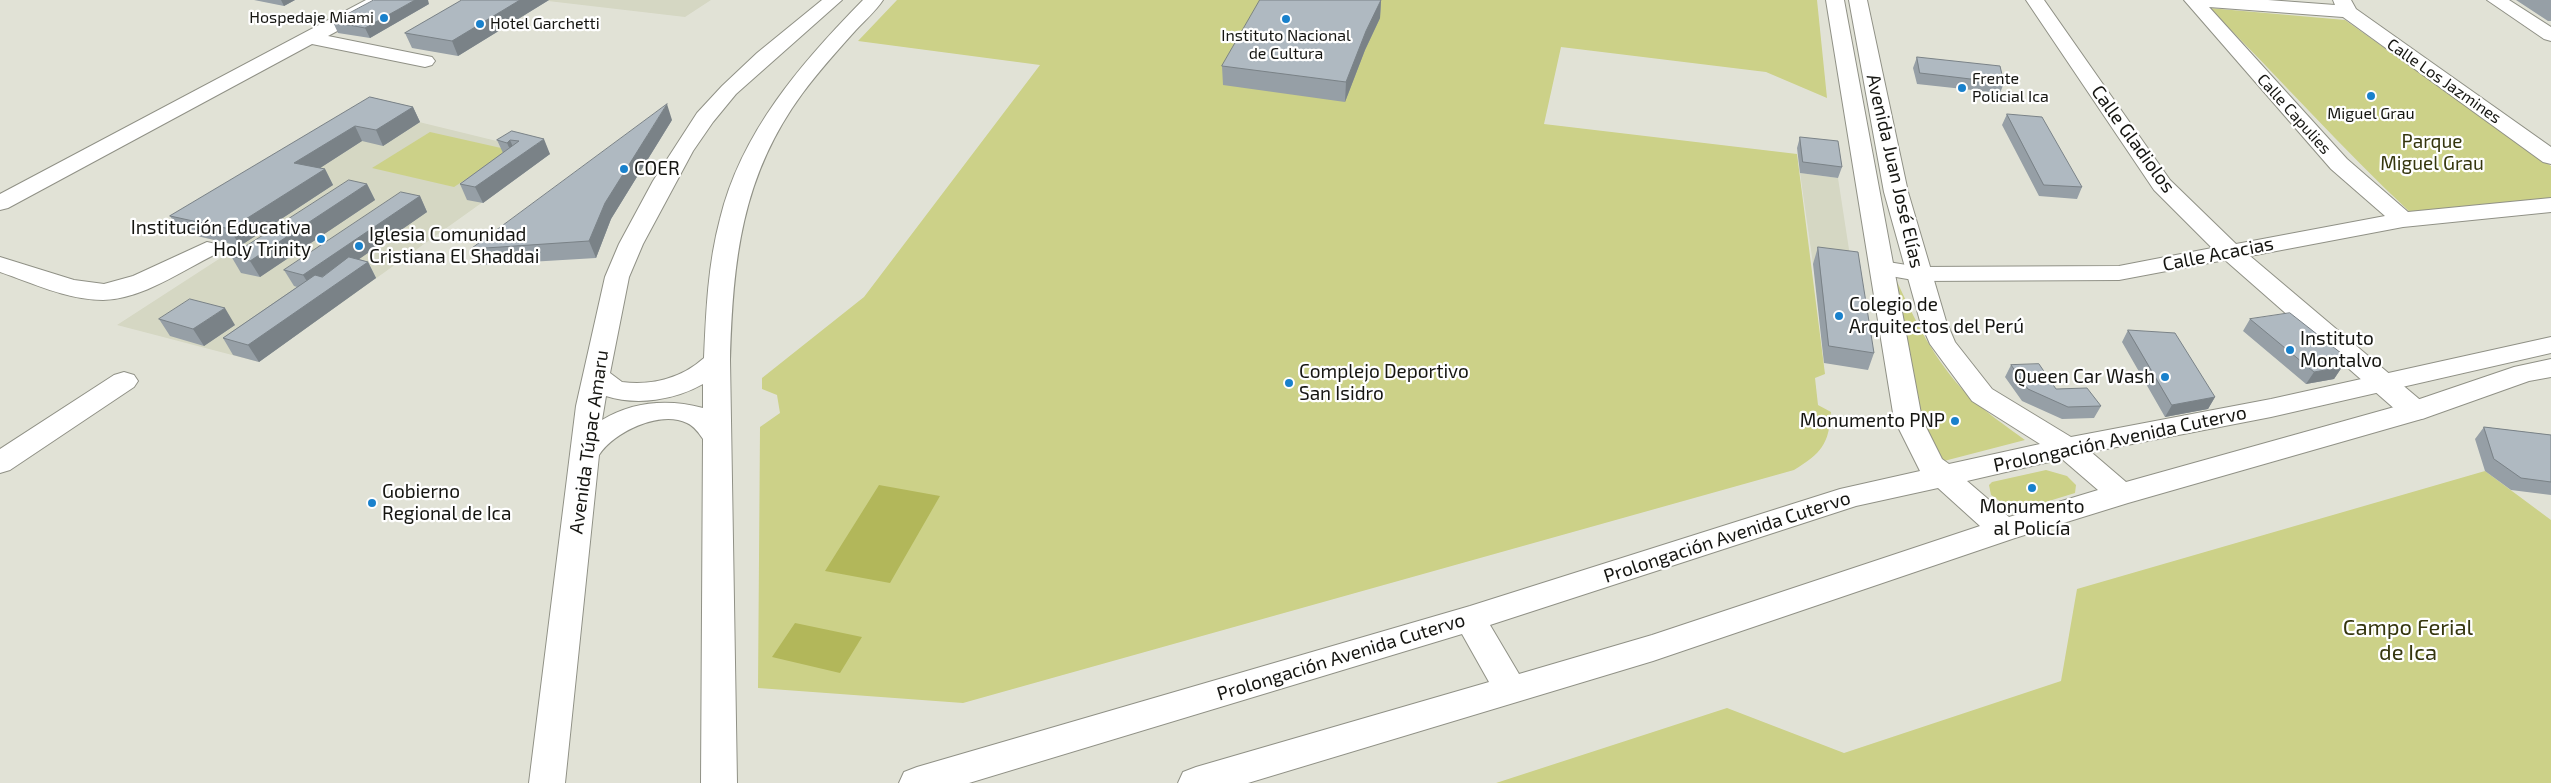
<!DOCTYPE html>
<html>
<head>
<meta charset="utf-8">
<style>
  body { margin:0 }
  canvas { display:block; background:#e1e2d6 }
</style>
</head>
<body>
<canvas width="2551" height="783"></canvas>
<script>
const c = document.querySelector('canvas').getContext('2d');
c.lineJoin = 'round';
function fillPath(path, color) {
  c.fillStyle = color;
  c.fill(path, 'evenodd');
}
function trace(path, color, width, dash) {
  c.strokeStyle = color;
  c.lineWidth = width;
  c.lineCap = dash ? 'butt' : 'round';
  c.setLineDash(dash || []);
  c.stroke(path);
}
function drawText(font, color, halo, rows, align = 'center') {
  c.font = font + ' "Exo 2",sans-serif';
  c.lineWidth = 4.5;
  c.setLineDash([]);
  c.textBaseline = 'middle';
  c.strokeStyle = halo;
  c.fillStyle = color;
  for (const [text, x, y, turn = 0] of rows) {
    c.save();
    c.translate(x, y);
    c.rotate((+turn || 0) * Math.PI / 180);
    c.textAlign = isNaN(turn) ? turn : align;
    if (halo) c.strokeText(text, 0, 0);
    c.fillText(text, 0, 0);
    c.restore();
  }
}
fillPath(new Path2D(`
  M 549,0 L 711,0 L 685,17 L 548,1 Z
  M 378,112 L 550,154 L 259,362 L 117,325 L 239,246 L 180,232 Z
  M 1800,173 L 1838,178 L 1852,269 L 1813,264 Z`), '#d5d7c3');
fillPath(new Path2D(`
  M 897,0 L 1817,0 L 1827,98 L 1766,72 L 1561,47 L 1544,124 L 1797,154 L 1825,374 L 1815,378 L 1818,405 L 1831,412 C 1829,445 1821,453 1794,470 L 963,703 L 758,688 L 760,427 L 780,413 L 777,395 L 762,389 L 762,378 L 864,297 L 1040,65 L 858,41 Z
  M 2209,8 L 2345,20 L 2551,166 L 2551,198 L 2412,214 C 2341,148 2278,76 2209,8 Z
  M 430,132 L 510,150 L 454,187 L 372,168 Z
  M 1895,277 C 1914,319 1935,362 1968,395 C 1985,412 2006,426 2025,440 L 1944,461 L 1922,422 Z
  M 2046,470 L 2067,476 L 2076,485 L 2075,493 L 2023,509 L 2008,507 L 1991,495 L 1989,485 L 1992,482 Z
  M 2485,471 L 2551,520 L 2551,783 L 1496,783 L 1727,708 L 1844,753 L 2061,681 L 2077,589 Z`), '#ccd188');
fillPath(new Path2D(`
  M 879,485 L 940,496 L 890,583 L 825,571 Z
  M 795,623 L 862,637 L 840,673 L 772,657 Z`), '#b2b75a');
const street = new Path2D(`
  M 366,0 L 389,0 L 387,4 L 328,36 L 432,57 L 435,61 L 432,65 L 425,67 L 312,44 L 8,208 L 0,210 L 0,194 Z
  M 2026,0 L 2044,0 L 2170,180 L 2236,244 L 2385,216 L 2331,169 L 2184,0 L 2268,0 L 2335,5 L 2333,0 L 2351,0 L 2356,9 L 2551,147 L 2551,164 L 2543,162 L 2343,17 L 2209,7 L 2347,159 L 2408,212 L 2551,198 L 2551,212 L 2403,227 L 2250,256 L 2425,404 L 2429,411 L 2425,418 L 2415,420 L 2405,418 L 2225,260 L 2119,280 L 1919,281 L 1873,273 L 1870,268 L 1873,263 L 1882,261 L 1919,267 L 2119,266 L 2212,248 L 2154,190 Z
  M 2487,0 L 2509,0 L 2551,27 L 2551,41 L 2544,39 Z
  M 207,242 L 216,244 L 219,249 L 216,254 C 181,271 143,299 103,300 C 68,300 32,283 0,272 L 0,257 L 74,280 L 104,284 L 133,276 Z
  M 124,372 L 134,375 L 138,381 L 134,387 L 10,470 L 0,473 L 0,449 L 114,375 Z`);
const secondary = new Path2D(`
  M 822,0 L 842,0 L 736,94 L 713,122 L 693,151 L 643,244 L 629,277 L 610,373 L 622,382 C 652,386 682,378 704,358 C 706,311 708,264 720,219 C 741,132 802,62 863,0 L 883,0 C 876,11 864,21 855,31 C 837,51 818,72 802,94 C 741,177 733,261 730,360 L 737,783 L 701,783 L 703,439 C 699,433 694,426 687,423 C 660,410 614,432 599,455 L 565,783 L 529,783 L 576,406 L 605,277 L 619,244 L 653,181 L 697,113 L 722,86 L 757,53 ZM 703,384 L 703,408 C 669,399 634,401 602,420 L 606,396 C 637,406 675,400 703,384 Z
  M 1826,0 L 1844,0 L 1922,419 L 1942,459 L 1949,464 L 2040,444 L 1972,401 L 1930,344 L 1920,321 L 1884,192 L 1849,0 L 1867,0 L 1908,192 L 1946,321 L 1955,342 L 1992,389 L 2071,437 L 2271,399 L 2551,337 L 2551,353 L 2271,417 L 2091,452 L 2126,482 L 2405,404 L 2514,367 L 2551,359 L 2551,377 L 2529,381 L 2425,418 L 2128,503 L 2015,538 L 1653,661 L 1248,783 L 1178,783 L 1183,772 L 1196,767 L 1489,682 L 1462,634 L 969,783 L 899,783 L 904,772 L 917,767 L 1470,606 L 1840,489 L 1920,471 L 1894,419 ZM 2062,459 L 2098,490 L 2009,517 L 1967,481 ZM 1938,488 L 1980,526 L 1652,635 L 1519,674 L 1490,625 L 1856,506 Z`);
trace(street, '#909186', 2);
trace(secondary, '#909186', 2);
fillPath(street, '#fff');
fillPath(secondary, '#fff');
fillPath(new Path2D(`
  M 254,0 L 295,0 L 284,6 Z
  M 462,0 L 549,0 L 458,56 L 412,48 L 405,33 Z
  M 1381,0 L 1380,18 L 1365,50 L 1345,102 L 1223,85 L 1222,66 Z
  M 2516,0 L 2551,0 L 2551,21 L 2548,21 Z
  M 429,4 L 370,38 L 338,33 L 333,22 Z
  M 1917,57 L 2004,83 L 2000,93 L 1917,84 L 1913,68 Z
  M 370,97 L 413,107 L 420,122 L 383,146 L 362,141 L 320,168 L 325,169 L 333,185 L 240,246 L 180,232 L 170,216 Z
  M 2007,114 L 2082,187 L 2077,199 L 2039,196 L 2002,125 Z
  M 672,120 L 611,219 L 596,258 L 479,265 L 471,249 Z
  M 512,131 L 550,154 L 483,203 L 467,200 L 460,184 L 503,153 L 497,140 Z
  M 1800,137 L 1842,167 L 1838,178 L 1800,173 L 1797,148 Z
  M 367,184 L 375,200 L 260,277 L 241,273 L 231,256 Z
  M 420,196 L 427,212 L 359,259 L 368,262 L 376,278 L 259,362 L 233,355 L 223,338 L 297,287 L 294,286 L 284,270 Z
  M 1818,247 L 1874,353 L 1868,370 L 1824,363 L 1813,264 Z
  M 159,319 L 235,325 L 204,346 L 170,336 Z
  M 2250,319 L 2342,367 L 2334,379 L 2306,384 L 2243,331 Z
  M 2128,330 L 2215,397 L 2208,409 L 2165,417 L 2122,342 Z
  M 2011,365 L 2056,389 L 2101,406 L 2094,418 L 2062,419 L 2022,401 L 2005,377 Z
  M 2484,427 L 2551,435 L 2551,495 L 2511,490 L 2485,471 L 2475,439 Z`), '#969fa6');
fillPath(new Path2D(`
  M 281,0 L 295,0 L 284,6 Z
  M 415,0 L 428,0 L 429,4 L 370,38 L 365,28 Z
  M 520,0 L 549,0 L 458,56 L 452,41 Z
  M 1381,0 L 1380,18 L 1365,50 L 1345,102 L 1346,82 L 1366,31 Z
  M 667,104 L 672,120 L 611,219 L 596,258 L 589,241 L 605,203 Z
  M 413,107 L 420,122 L 383,146 L 376,130 Z
  M 355,126 L 362,141 L 303,179 L 294,163 Z
  M 544,139 L 550,154 L 483,203 L 475,187 Z
  M 510,140 L 517,156 L 514,158 L 507,143 Z
  M 325,169 L 333,185 L 240,246 L 230,229 Z
  M 367,184 L 375,200 L 260,277 L 250,261 Z
  M 420,196 L 427,212 L 313,291 L 303,275 Z
  M 368,262 L 376,278 L 259,362 L 248,345 Z
  M 225,308 L 235,325 L 204,346 L 193,329 Z
  M 2342,367 L 2334,379 L 2306,384 L 2314,372 Z
  M 2215,397 L 2208,409 L 2165,417 L 2172,405 Z`), '#7a8287');
const building = new Path2D(`
  M 374,0 L 415,0 L 365,28 L 333,22 Z
  M 462,0 L 520,0 L 452,41 L 405,33 Z
  M 1260,0 L 1381,0 L 1366,31 L 1346,82 L 1222,66 Z
  M 1917,57 L 2000,66 L 2004,83 L 1920,73 Z
  M 370,97 L 413,107 L 376,130 L 355,126 L 294,163 L 325,169 L 230,229 L 170,216 Z
  M 667,104 L 605,203 L 589,241 L 471,249 Z
  M 2007,114 L 2042,117 L 2082,187 L 2044,185 Z
  M 512,131 L 544,139 L 475,187 L 460,184 L 519,141 L 510,140 L 507,143 L 497,140 Z
  M 1800,137 L 1838,141 L 1842,167 L 1803,162 Z
  M 349,180 L 367,184 L 250,261 L 231,256 Z
  M 401,192 L 420,196 L 303,275 L 284,270 Z
  M 1818,247 L 1858,252 L 1874,353 L 1829,346 Z
  M 349,257 L 368,262 L 248,345 L 223,338 L 315,275 L 322,277 Z
  M 190,299 L 225,308 L 193,329 L 159,319 Z
  M 2290,313 L 2346,357 L 2342,367 L 2314,372 L 2250,319 Z
  M 2128,330 L 2175,333 L 2215,397 L 2172,405 Z
  M 2039,364 L 2056,389 L 2087,388 L 2101,406 L 2068,407 L 2028,389 L 2011,365 Z
  M 2484,427 L 2551,435 L 2551,482 L 2521,478 L 2494,459 Z`);
fillPath(building, '#afb9c1');
trace(building, '#7a8287', 1);
for (const [x, y, r, color] of [
  [384,18,5,"#1981cc"],
  [1286,19,5,"#1981cc"],
  [480,24,5,"#1981cc"],
  [1962,88,5,"#1981cc"],
  [2371,96,5,"#1981cc"],
  [624,169,5,"#1981cc"],
  [321,239,5,"#1981cc"],
  [359,246,5,"#1981cc"],
  [1839,316,5,"#1981cc"],
  [2290,350,5,"#1981cc"],
  [2165,377,5,"#1981cc"],
  [1289,383,5,"#1981cc"],
  [1955,421,5,"#1981cc"],
  [2032,488,5,"#1981cc"],
  [372,503,5,"#1981cc"]
]) {
  const dot = new Path2D();
  dot.arc(x, y, r, 0, 2 * Math.PI);
  c.fillStyle = color;
  c.fill(dot);
  trace(dot, '#fff', 2);
}
drawText('16px', '#151511', '#fff', [
  ["Hospedaje Miami",374,18,"right"],
  ["Hotel Garchetti",490,24],
  ["Instituto Nacional",1286,36,"center"],
  ["de Cultura",1286,54,"center"],
  ["Frente",1972,79],
  ["Policial Ica",1972,97],
  ["Miguel Grau",2371,114,"center"]
], 'left');
drawText('16px', '#151511', '#fff', [
  ["Calle Los Jazmines",2444,81,35],
  ["Calle Capulies",2294,114,48]
]);
drawText('19px', '#151511', '#fff', [
  ["Calle Gladiolos",2133,139,54],
  ["Avenida Juan José Elías",1895,171,77],
  ["Calle Acacias",2218,254,-11],
  ["Prolongación Avenida Cutervo",2120,439,-12],
  ["Avenida Túpac Amaru",589,442,-82],
  ["Prolongación Avenida Cutervo",1727,537,-18],
  ["Prolongación Avenida Cutervo",1341,657,-17]
]);
drawText('19px', '#35360e', '#fff', [
  ["Parque",2432,142],
  ["Miguel Grau",2432,164]
]);
drawText('19px', '#151511', '#fff', [
  ["COER",634,169],
  ["Institución Educativa",311,228,"right"],
  ["Holy Trinity",311,250,"right"],
  ["Iglesia Comunidad",369,235],
  ["Cristiana El Shaddai",369,257],
  ["Colegio de",1849,305],
  ["Arquitectos del Perú",1849,327],
  ["Instituto",2300,339],
  ["Montalvo",2300,361],
  ["Complejo Deportivo",1299,372],
  ["San Isidro",1299,394],
  ["Queen Car Wash",2155,377,"right"],
  ["Monumento PNP",1945,421,"right"],
  ["Gobierno",382,492],
  ["Regional de Ica",382,514],
  ["Monumento",2032,507,"center"],
  ["al Policía",2032,529,"center"]
], 'left');
drawText('22px', '#35360e', '#fff', [
  ["Campo Ferial",2408,628],
  ["de Ica",2408,653]
]);
</script>
</body>
</html>
